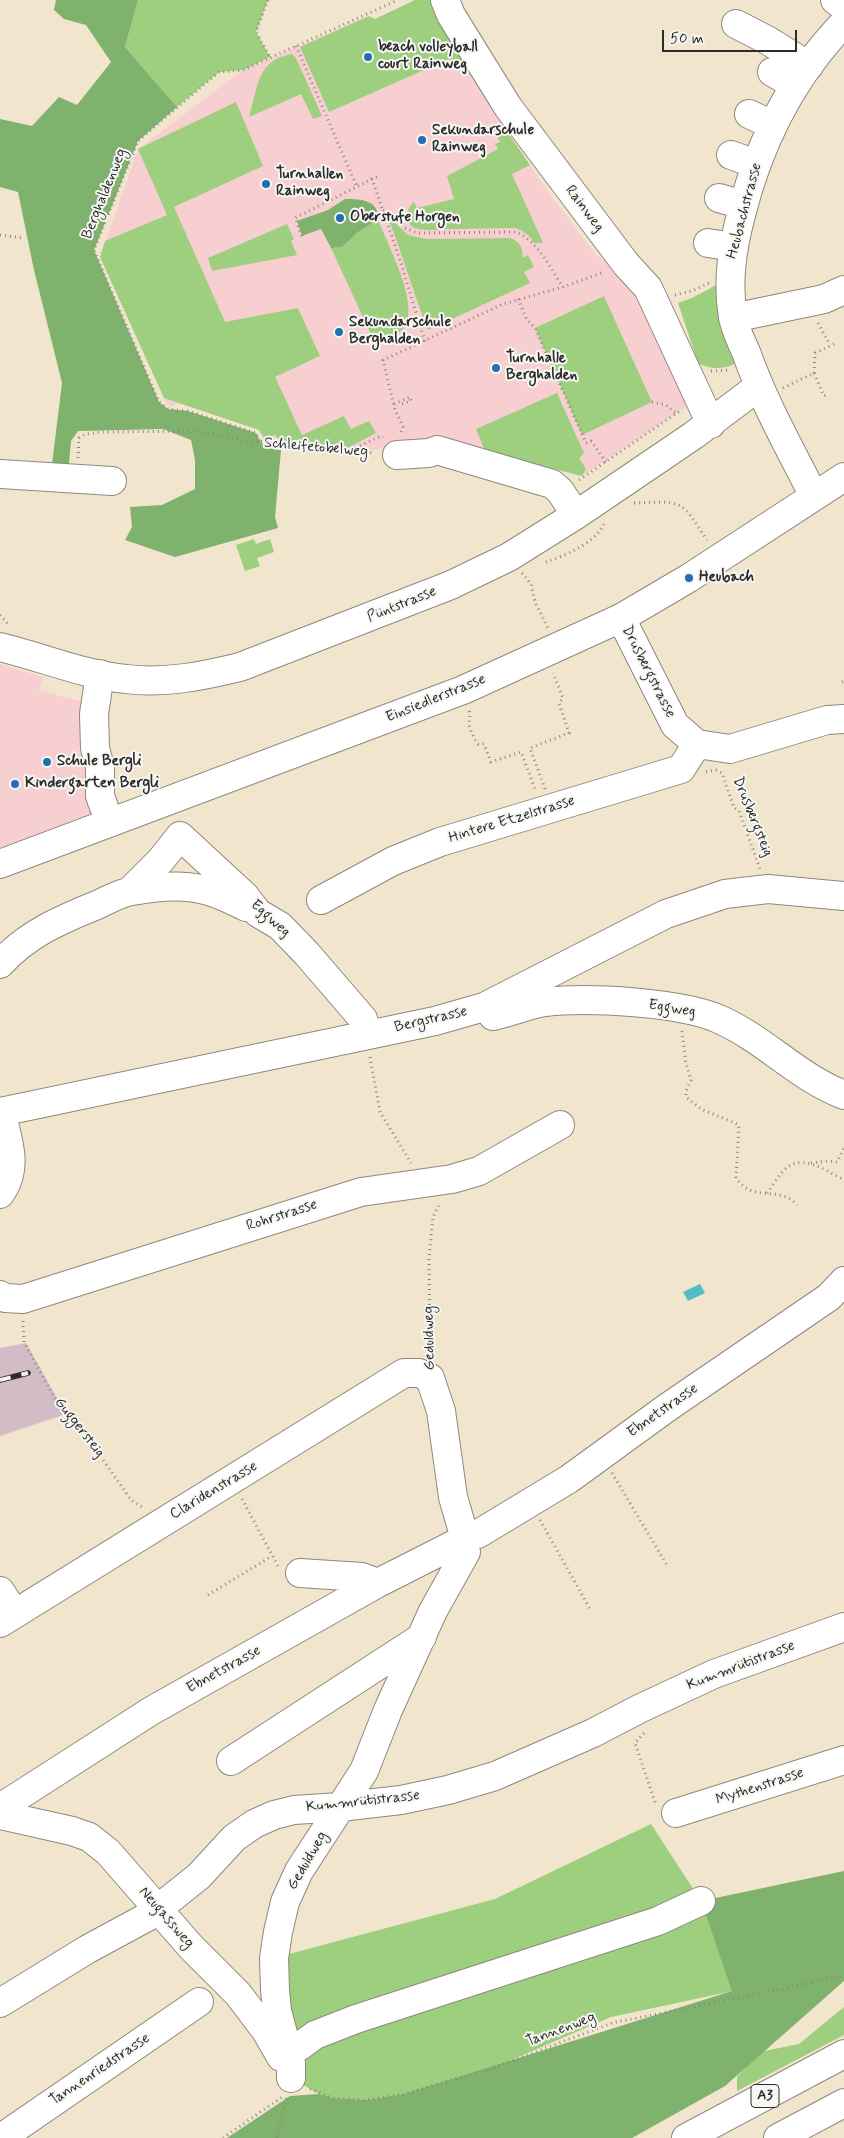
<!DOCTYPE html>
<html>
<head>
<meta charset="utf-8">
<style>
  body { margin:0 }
  #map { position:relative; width:844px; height:2138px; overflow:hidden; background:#f2e5ce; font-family:Mynerve,sans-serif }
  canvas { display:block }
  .scale { position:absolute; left:662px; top:30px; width:135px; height:22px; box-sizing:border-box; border:2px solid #2b2b2b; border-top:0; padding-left:6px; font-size:15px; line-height:18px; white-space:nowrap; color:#2b2b2b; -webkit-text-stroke:4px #f6f6f2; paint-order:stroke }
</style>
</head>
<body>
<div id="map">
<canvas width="844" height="2138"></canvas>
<div class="scale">50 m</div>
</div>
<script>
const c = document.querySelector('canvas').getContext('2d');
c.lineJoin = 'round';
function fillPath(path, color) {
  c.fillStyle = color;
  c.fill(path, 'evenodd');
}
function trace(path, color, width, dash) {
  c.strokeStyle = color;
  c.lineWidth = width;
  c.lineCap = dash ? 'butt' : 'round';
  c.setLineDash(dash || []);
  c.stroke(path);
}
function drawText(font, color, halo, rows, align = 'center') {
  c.font = font + ' Mynerve,sans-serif';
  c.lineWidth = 4;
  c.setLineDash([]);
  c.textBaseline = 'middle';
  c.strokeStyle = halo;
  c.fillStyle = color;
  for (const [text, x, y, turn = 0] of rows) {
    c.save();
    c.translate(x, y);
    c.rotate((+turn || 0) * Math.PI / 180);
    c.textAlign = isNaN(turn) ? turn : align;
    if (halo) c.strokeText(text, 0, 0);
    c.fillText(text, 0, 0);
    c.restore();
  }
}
fillPath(new Path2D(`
  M 415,0 L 433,0 L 470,62 L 504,127 L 551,196 L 596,255 L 624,277 L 643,299 L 690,404 L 582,476 L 485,451 L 393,447 L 374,450 L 265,440 L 259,430 L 178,403 L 173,406 L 167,404 L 100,257 L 138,149 L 243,70 L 369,16 L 375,19 L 386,15 Z
  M 0,664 L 43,677 L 39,690 L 87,703 L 96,818 L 0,854 Z`), '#f7cfd1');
fillPath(new Path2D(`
  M 26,1343 L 66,1414 L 0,1436 L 0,1348 Z`), '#d2bdc6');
fillPath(new Path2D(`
  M 138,0 L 268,0 L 256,32 L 270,57 L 243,70 L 219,72 L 177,107 L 125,47 Z
  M 415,0 L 433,0 L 470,62 L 454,68 L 449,59 L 329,112 L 300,47 L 369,16 L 375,19 Z
  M 292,54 L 296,58 L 322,116 L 313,119 L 301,94 L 249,117 C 258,88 256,60 292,54 Z
  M 236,102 L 263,166 L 174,207 L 225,322 L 298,308 L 320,356 L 275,377 L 302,435 L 344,416 L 351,429 L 369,421 L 376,433 L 346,449 L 282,442 L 275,435 L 267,438 L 268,440 L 265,440 L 259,430 L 164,398 L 100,257 L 105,241 L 167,215 L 138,149 Z
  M 504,127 L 530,165 L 512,174 L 543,243 L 534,243 C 530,235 524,231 515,228 C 494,228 474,229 453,229 C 442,229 429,231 418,229 C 404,226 405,209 414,202 L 417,208 L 454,199 L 447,176 L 498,149 L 495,144 L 500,142 L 494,129 Z
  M 378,219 C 387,245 422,306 403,329 C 397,336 383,340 375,343 L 331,248 L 342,247 L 361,229 Z
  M 392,220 L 408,235 L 426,239 L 510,238 C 521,242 522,247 523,258 L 528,255 L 534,267 L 524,272 L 530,283 L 428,330 C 414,295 404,259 390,223 Z
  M 287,224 L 294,239 L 291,241 L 297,255 L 212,271 L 208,258 Z
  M 720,283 L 723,327 L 735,364 C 722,369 711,370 698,363 L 678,303 L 692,298 Z
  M 604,296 L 652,402 L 582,435 L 535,328 Z
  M 557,393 L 584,453 L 579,458 L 586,469 L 582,476 L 485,451 L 476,429 Z
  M 254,539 L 256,544 L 270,539 L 274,552 L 257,558 L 260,566 L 245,571 L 236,545 Z
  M 651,1824 L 701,1901 L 733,1991 L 611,2017 L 493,2068 L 404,2094 L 366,2100 L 333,2098 L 319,2094 L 291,2078 L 274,1958 L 495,1899 Z
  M 844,2007 L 844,2035 L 737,2091 L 737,2077 L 759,2052 L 799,2044 Z`), '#9dcf7e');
fillPath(new Path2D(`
  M 56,0 L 138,0 L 125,47 L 177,107 L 138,141 L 94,250 L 159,402 L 168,409 L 188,411 L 256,433 C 263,447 265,448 281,450 L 275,517 L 278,528 L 175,557 L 125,540 L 132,527 L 130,507 L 162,505 L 195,489 L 195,460 L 191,440 L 163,429 L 78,431 L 71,441 L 68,474 L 51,472 L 62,383 L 34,270 L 18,192 L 0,187 L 0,119 L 32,126 L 59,97 L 77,105 L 111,62 L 86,25 L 64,19 L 54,10 Z
  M 345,199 C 361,199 379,200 378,219 L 358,232 L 342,247 L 331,248 L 321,229 L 302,236 L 297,221 L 328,210 Z
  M 844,1871 L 844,1981 L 725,2086 L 632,2138 L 227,2138 L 290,2096 L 319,2094 L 333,2098 L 366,2100 L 404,2094 L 732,1991 L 701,1901 Z`), '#7eb26d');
fillPath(new Path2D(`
  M 700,1284 L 705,1293 L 688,1301 L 683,1292 Z`), '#50bdc8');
const minor = new Path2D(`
  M 445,0 L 451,15 L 508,107 L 626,264 L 648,288 L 711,424
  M 835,0 L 844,7
  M 736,24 L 767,40 L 809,66
  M 772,72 L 795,85
  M 749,114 L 772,125
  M 731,155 L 756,164
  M 719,198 L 743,205
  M 708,243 L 733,247
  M 733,318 L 824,299 L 844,290
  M 397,455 L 429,453 L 437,450 L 552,484 L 560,491 L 576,515
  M 0,474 L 112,481
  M 814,496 C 790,449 764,403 746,352 C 741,341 735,329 733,317 C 727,282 732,249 741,215 C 759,143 792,77 844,23
  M 621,618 L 675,725 L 697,744 L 730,749 L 827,720 L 844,719
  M 0,647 C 42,657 84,675 126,679 C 164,684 203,676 240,667 L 451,585 L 509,557 L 576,515 L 694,435 L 758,387
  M 100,674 L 94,714 L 95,748 L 100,767 L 100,796 L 104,807
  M 130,891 L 161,860 L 180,836 L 245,896 L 258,913 L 280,926 L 307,954 L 363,1019 L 368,1035
  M 321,900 L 393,861 L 440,842 L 681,769 L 697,744
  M 0,964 C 27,934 60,920 97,905 C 108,900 120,893 132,891 C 154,887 179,884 200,889 C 217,892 231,900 246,907
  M 493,1016 C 511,1012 527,1005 545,1002 C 587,997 683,1002 721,1020 C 765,1040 798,1077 844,1095
  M 0,1112 L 435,1021 L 484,1007 L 666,914 L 725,894 L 768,889 L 844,896
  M 0,1194 C 19,1168 8,1140 1,1112
  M 0,1295 L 5,1298 L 23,1299 L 361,1192 L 452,1179 L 479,1171 L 560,1125
  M 478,1534 L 569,1479 L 668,1407 L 829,1297 L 844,1281
  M 300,1573 L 362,1577 L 378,1583
  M 0,1591 L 15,1614
  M 0,1623 L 404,1373 L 419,1373 L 430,1378 L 441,1411 L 453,1497 L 462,1528
  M 231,1761 L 422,1637
  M 0,1808 L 151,1711 L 378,1583 L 455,1544
  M 676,1813 L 844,1760
  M 0,1815 L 72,1831 L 89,1837 L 108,1852 L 191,1947 L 238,1994 L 266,2031 L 281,2057
  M 0,2003 L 88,1949 L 149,1916 L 199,1876 L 234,1838 L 254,1824 L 274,1815 L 294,1810 L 340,1807 L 401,1800 L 448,1790 L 495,1776 L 593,1733 L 639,1709 L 714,1674 L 844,1627
  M 289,2050 L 300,2046 L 315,2035 L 356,2019 L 658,1921 L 701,1901
  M 291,2078 L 291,2063 L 277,2011 L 275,1990 L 274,1958 L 278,1932 L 285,1902 L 299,1871 L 364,1771 L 388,1710 L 433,1611 L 466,1552
  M 1,2138 L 199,2002`);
const major = new Path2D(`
  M 0,864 L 463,690 L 621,618 L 689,578 L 844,477`);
const highway = new Path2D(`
  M 686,2138 L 844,2054
  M 778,2138 L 844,2103`);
trace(minor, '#8e887c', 30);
trace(major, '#8e887c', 30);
trace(highway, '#8e887c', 30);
trace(new Path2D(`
  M 268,0 L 256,32 L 270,57
  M 296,46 L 357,187
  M 377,177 L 372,179 L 401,263 L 425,342
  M 383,210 L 399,217 L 405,228 L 417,233 L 516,232 C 539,242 550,268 563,287
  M 0,235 L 23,238
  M 302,236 L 295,218 L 372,179
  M 675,295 L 692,291 L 709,283
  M 518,299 L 527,320 L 535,328 L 586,443 L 591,441 L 606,462
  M 818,323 L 830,345
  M 711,371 L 729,370
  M 814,373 L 815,353 L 836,343
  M 783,388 L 814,373 L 824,396 L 827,395
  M 652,402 L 666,405 L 677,414
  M 394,404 L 410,397 L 411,401 L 402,404
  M 401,432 L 403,427 L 395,410 L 383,360 L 503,304 L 563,287 L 604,272
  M 259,441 L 256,433 L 188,411 L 168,409 L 159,402 L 94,250 L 138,141 L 219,72 L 243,70 L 398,0
  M 351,450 L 381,436 L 383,437
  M 78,458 L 79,438 L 86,434 L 101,432 L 199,431 L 256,443 L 259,441 L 316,448 L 375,453
  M 579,480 L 680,411
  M 634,503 C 684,501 680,499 707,540
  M 546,562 C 566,555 594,544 604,524
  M 522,573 L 531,584 L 535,602 L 548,628
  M 0,615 L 10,626
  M 842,682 L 844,681
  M 469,711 C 471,717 469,718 469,724 C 470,730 474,739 478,744 L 484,744 L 491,762 L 521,752 L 536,792
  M 706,772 L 716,770 L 722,773 L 734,808 L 739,811 L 760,869
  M 545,789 L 530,748 L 569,733 L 559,703 L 563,698 L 553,673
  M 682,1031 L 686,1064 L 691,1080 L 686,1091 L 686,1097 L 701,1109 L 737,1124 L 739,1126 L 736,1177 C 751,1204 779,1184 797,1205
  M 370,1057 L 380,1112 L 411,1163
  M 811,1163 L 827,1161 L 837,1162 L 844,1148
  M 767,1193 C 773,1185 781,1171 789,1166 C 805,1155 830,1173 844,1180
  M 23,1321 L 24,1342 L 60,1408 L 72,1415 L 131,1500 L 144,1508
  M 430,1355 L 429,1257 L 433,1217 L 440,1203
  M 612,1473 L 668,1567
  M 242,1499 L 279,1568
  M 540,1520 L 590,1609
  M 208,1595 L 272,1556
  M 644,1733 L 635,1743 L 656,1805
  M 310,2089 L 333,2098 L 366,2100 L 404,2094 L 493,2068 L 612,2023 L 792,1987 L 844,1975
  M 223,2138 L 282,2097
  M 277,2138 L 287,2097`), '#8e887c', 3, [1, 4]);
trace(minor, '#fff', 28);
trace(major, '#fff', 28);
trace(highway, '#fff', 28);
const rail = new Path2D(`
  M 0,1380 L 28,1373`);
trace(rail, '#2b2b2b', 5.5);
trace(rail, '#f6f6f2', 4, [11]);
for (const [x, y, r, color] of [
  [368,57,5,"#1f6fb2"],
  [422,140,5,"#1f6fb2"],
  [266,184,5,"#1f6fb2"],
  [340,218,5,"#1f6fb2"],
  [339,332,5,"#1f6fb2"],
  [496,368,5,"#1f6fb2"],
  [689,578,5,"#1f6fb2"],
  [47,762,5,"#1f6fb2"],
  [15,784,5,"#1f6fb2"]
]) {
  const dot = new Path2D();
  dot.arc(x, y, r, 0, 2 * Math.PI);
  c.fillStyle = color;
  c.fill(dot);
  trace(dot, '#f6f6f2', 2);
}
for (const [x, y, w] of [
  [765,2096,28]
]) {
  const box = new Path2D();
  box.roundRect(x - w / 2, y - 11.5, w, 23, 4);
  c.fillStyle = '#f6f6f2';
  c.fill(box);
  trace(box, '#2b2b2b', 1);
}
drawText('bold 14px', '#2b2b2b', null, [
  ["A3",765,2096]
]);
drawText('bold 15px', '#2b2b2b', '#f6f6f2', [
  ["beach volleyball",378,48],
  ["court Rainweg",378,65],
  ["Sekundarschule",432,131],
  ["Rainweg",432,148],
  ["Turnhallen",276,175],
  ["Rainweg",276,192],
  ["Oberstufe Horgen",350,218],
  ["Sekundarschule",349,323],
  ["Berghalden",349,340],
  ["Turnhalle",506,359],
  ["Berghalden",506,376],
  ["Heubach",699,578],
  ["Schule Bergli",57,762],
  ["Kindergarten Bergli",25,784]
], 'left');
drawText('15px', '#2b2b2b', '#f6f6f2', [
  ["Berghaldenweg",105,194,-68],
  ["Rainweg",584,209,53],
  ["Heubachstrasse",745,211,-75],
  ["Schleifetobelweg",316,448,5],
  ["Püntstrasse",402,605,-22],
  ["Drusbergstrasse",648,672,63],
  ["Einsiedlerstrasse",436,699,-22],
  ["Drusbergsteig",752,817,68],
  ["Hintere Etzelstrasse",512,820,-17],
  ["Eggweg",270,919,42],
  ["Eggweg",672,1009,9],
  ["Bergstrasse",431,1020,-13],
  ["Rohrstrasse",282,1216,-18],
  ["Geduldweg",430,1338,-91],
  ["Ebnetstrasse",663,1411,-35],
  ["Guggersteig",79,1428,52],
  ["Claridenstrasse",214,1491,-31],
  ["Kummrütistrasse",741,1666,-21],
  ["Ebnetstrasse",224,1670,-29],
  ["Mythenstrasse",760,1787,-18],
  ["Kummrütistrasse",363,1802,-6],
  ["Geduldweg",308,1861,-60],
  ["Neugassweg",166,1918,49],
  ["Tannenweg",561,2030,-21],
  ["Tannenriedstrasse",100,2070,-34]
]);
</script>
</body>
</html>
